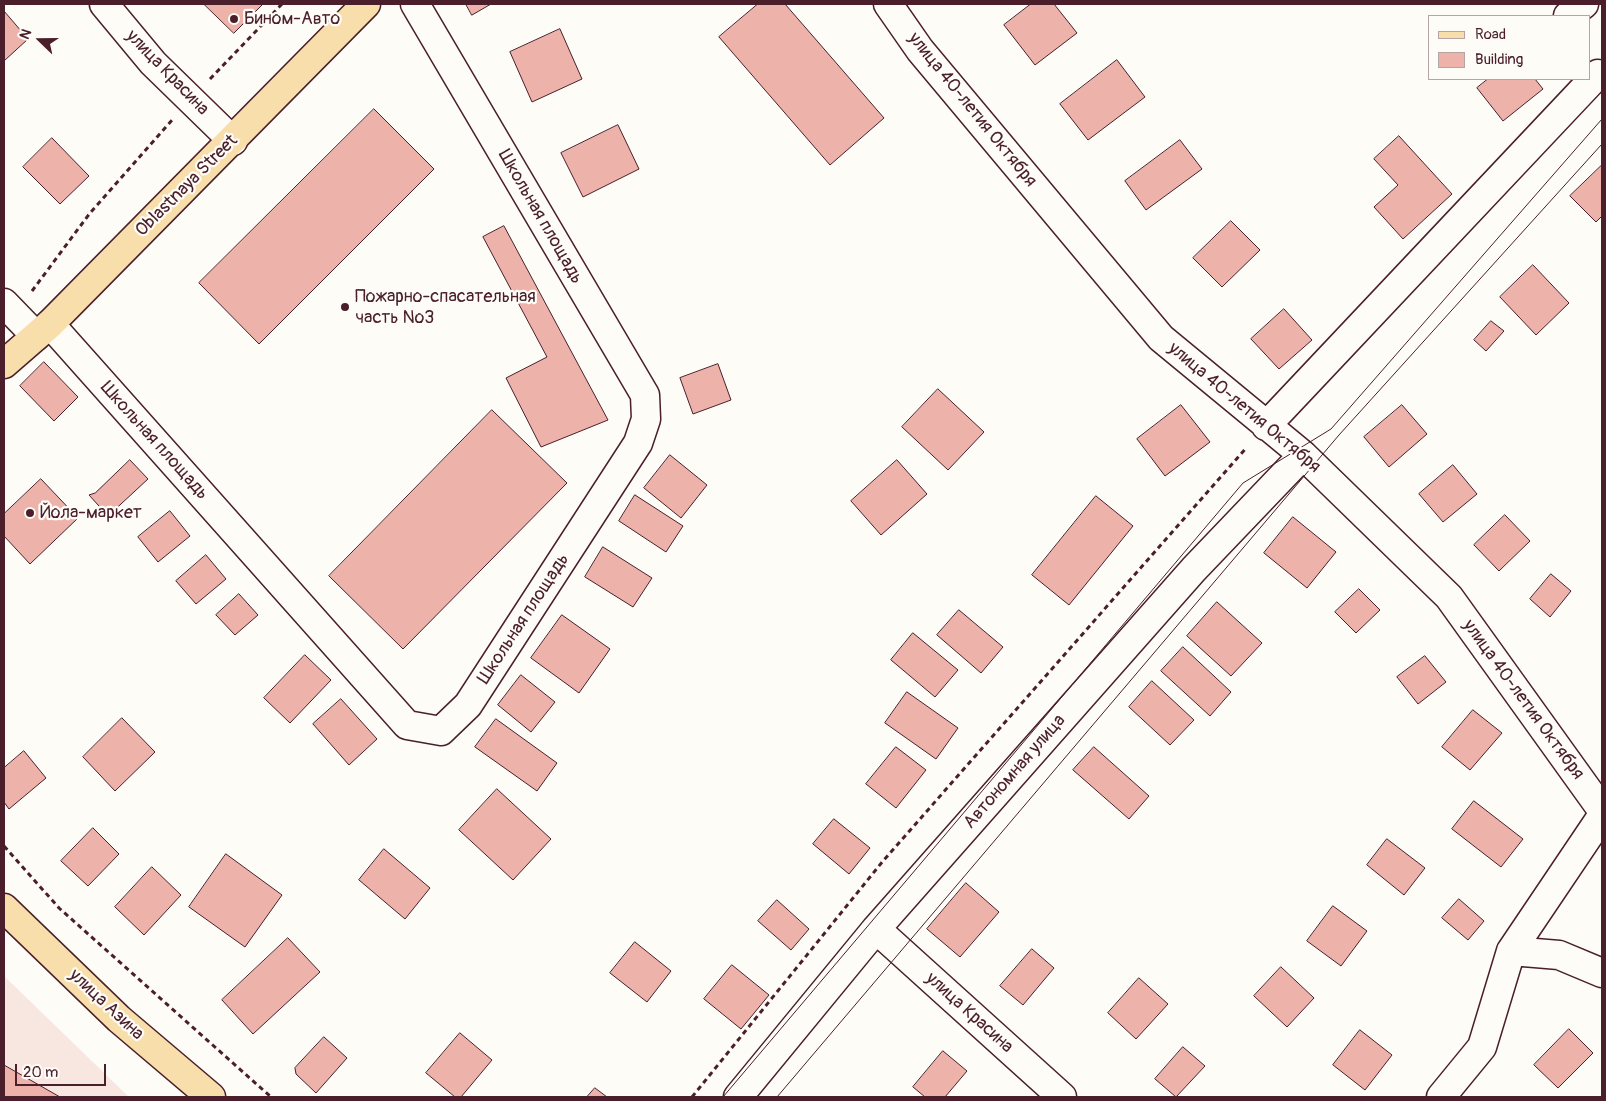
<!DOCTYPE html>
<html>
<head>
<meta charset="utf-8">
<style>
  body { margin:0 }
  #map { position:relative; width:1606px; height:1101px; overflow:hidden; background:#fdfcf7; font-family:Pangolin,sans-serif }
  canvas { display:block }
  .frame { position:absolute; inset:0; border:5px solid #4a1f2b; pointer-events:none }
  .legend { position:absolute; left:1428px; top:15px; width:162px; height:65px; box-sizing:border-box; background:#fdfcf7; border:1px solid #b5a4a5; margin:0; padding:6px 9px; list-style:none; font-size:15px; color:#4a1f2b }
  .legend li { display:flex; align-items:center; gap:10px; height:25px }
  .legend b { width:25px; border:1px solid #b5a4a5 }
  .north { position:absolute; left:15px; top:15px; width:50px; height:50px; -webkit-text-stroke:4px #fdfcf7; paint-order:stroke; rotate:292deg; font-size:14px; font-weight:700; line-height:20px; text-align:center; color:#4a1f2b }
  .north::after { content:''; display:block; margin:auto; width:18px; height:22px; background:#4a1f2b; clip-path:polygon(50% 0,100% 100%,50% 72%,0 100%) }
  .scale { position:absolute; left:15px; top:1064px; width:91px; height:22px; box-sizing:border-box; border:2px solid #4a1f2b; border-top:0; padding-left:6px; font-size:15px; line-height:18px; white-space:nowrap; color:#4a1f2b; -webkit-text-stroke:4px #fdfcf7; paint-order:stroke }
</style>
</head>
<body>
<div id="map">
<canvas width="1606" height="1101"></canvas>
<div class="frame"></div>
<ul class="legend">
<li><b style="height:6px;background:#f8deab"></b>Road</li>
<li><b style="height:14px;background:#edb2aa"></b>Building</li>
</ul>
<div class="north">N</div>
<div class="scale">20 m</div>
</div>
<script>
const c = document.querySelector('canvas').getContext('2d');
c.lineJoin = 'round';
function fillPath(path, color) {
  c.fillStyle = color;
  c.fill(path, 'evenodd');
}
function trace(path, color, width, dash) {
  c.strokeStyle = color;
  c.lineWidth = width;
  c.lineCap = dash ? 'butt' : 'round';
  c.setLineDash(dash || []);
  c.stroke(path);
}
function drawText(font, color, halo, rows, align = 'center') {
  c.font = font + ' Pangolin,sans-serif';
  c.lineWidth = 4.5;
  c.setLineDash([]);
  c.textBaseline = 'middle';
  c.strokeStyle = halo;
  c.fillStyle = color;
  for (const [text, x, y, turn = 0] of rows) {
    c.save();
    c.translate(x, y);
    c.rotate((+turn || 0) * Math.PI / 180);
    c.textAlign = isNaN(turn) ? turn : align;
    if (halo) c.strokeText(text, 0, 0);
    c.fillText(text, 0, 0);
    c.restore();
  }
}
fillPath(new Path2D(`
  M 4,976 L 129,1097 L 4,1097 Z`), '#f8e6e0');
const building = new Path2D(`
  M 204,4 L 263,4 L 234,33 Z
  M 466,4 L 491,4 L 472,15 Z
  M 758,4 L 785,4 L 884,118 L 830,165 L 719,37 Z
  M 1031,4 L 1054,4 L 1077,33 L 1035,65 L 1004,25 Z
  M 4,11 L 28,39 L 4,61 Z
  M 560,29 L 582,79 L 532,102 L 510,52 Z
  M 1117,60 L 1145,97 L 1088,140 L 1060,104 Z
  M 1488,79 L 1535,79 L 1543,89 L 1503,121 L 1477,88 Z
  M 374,109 L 434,169 L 259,344 L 199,283 Z
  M 618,125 L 639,169 L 583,197 L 561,153 Z
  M 1399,136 L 1452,194 L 1403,239 L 1374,207 L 1398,185 L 1374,159 Z
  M 52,138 L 89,176 L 60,204 L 23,167 Z
  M 1180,140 L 1202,169 L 1146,210 L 1125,181 Z
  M 1602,165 L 1602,216 L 1596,222 L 1570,196 Z
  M 1231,221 L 1260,250 L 1222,287 L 1193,258 Z
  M 504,226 L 608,420 L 541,447 L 506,378 L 547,357 L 483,237 Z
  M 1533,265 L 1569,303 L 1536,335 L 1500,297 Z
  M 1284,309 L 1312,340 L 1279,369 L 1251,339 Z
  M 1491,321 L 1504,331 L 1486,351 L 1474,340 Z
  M 44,362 L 78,397 L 54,421 L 20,386 Z
  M 718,364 L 731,400 L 693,414 L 680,378 Z
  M 938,389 L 984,432 L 948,470 L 902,427 Z
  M 1181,405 L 1210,442 L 1165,476 L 1137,439 Z
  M 1402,405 L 1427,434 L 1389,467 L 1364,437 Z
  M 492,410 L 567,483 L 403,649 L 329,576 Z
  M 670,455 L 707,485 L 681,518 L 644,488 Z
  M 130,460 L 148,479 L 108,516 L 89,495 L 95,493 Z
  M 897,460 L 927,494 L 881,535 L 851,501 Z
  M 1453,465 L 1477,494 L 1443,522 L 1419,494 Z
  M 41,479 L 78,518 L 30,564 L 4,536 L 4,514 Z
  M 635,495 L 683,526 L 666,552 L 619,521 Z
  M 1096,496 L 1133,526 L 1069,605 L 1032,575 Z
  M 170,511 L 190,536 L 158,562 L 138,537 Z
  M 1505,515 L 1530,541 L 1499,571 L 1474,545 Z
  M 1293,517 L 1336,552 L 1307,588 L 1264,553 Z
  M 603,547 L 652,578 L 633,607 L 585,577 Z
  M 206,555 L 226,579 L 196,604 L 176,581 Z
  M 1551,574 L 1571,591 L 1550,617 L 1530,599 Z
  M 1359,589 L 1380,610 L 1356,633 L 1335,612 Z
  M 239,594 L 258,615 L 235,635 L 216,615 Z
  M 1217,602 L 1262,643 L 1231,676 L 1187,636 Z
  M 959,610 L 1003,647 L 981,673 L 937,635 Z
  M 562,615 L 610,649 L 579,693 L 531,658 Z
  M 913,633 L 958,670 L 935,697 L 891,660 Z
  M 1183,647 L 1231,692 L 1210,716 L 1161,671 Z
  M 305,655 L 331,680 L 290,723 L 264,698 Z
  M 1425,656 L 1446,682 L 1418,704 L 1397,677 Z
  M 521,675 L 555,702 L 531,732 L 498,705 Z
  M 1152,681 L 1194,720 L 1170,745 L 1129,707 Z
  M 907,692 L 958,728 L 936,759 L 885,723 Z
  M 341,699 L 377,739 L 349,765 L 313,724 Z
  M 1473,710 L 1502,733 L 1470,770 L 1442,747 Z
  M 122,718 L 155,752 L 115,791 L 83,757 Z
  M 496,719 L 557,763 L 537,791 L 475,747 Z
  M 896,747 L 926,770 L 896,808 L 866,784 Z
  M 1094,747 L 1149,796 L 1129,819 L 1073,770 Z
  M 24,751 L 46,778 L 9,809 L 4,802 L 4,768 Z
  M 497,789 L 551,839 L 513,880 L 459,830 Z
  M 1474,801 L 1523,839 L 1501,867 L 1452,829 Z
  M 834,819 L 870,848 L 849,874 L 813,844 Z
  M 93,828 L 119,854 L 88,886 L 61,861 Z
  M 1387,839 L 1425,868 L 1404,895 L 1367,865 Z
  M 384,849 L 430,888 L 405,919 L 359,880 Z
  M 226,854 L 282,895 L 245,947 L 189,907 Z
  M 152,867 L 181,895 L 144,935 L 115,907 Z
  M 966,883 L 999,912 L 960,957 L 927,929 Z
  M 1459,899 L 1484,921 L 1468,940 L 1442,918 Z
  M 777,900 L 809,929 L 791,950 L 758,921 Z
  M 1333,906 L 1367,931 L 1341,966 L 1307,941 Z
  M 288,938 L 320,972 L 253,1034 L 222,1000 Z
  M 635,942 L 671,971 L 647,1002 L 610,973 Z
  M 1032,949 L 1054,968 L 1023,1005 L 1000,986 Z
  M 732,965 L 769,995 L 741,1029 L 704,999 Z
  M 1281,967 L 1314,998 L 1287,1027 L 1254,996 Z
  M 1139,978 L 1168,1004 L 1136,1039 L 1108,1013 Z
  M 1569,1029 L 1593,1053 L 1558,1088 L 1534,1065 Z
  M 1360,1030 L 1392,1055 L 1365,1090 L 1333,1065 Z
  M 460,1033 L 492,1060 L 461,1097 L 455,1097 L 426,1073 Z
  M 324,1037 L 347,1058 L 316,1093 L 296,1074 L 295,1068 Z
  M 1183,1047 L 1205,1066 L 1176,1097 L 1155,1079 Z
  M 943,1051 L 967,1071 L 945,1097 L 925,1097 L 913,1087 Z
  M 4,1065 L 60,1097 L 4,1097 Z
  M 595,1088 L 607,1097 L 587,1097 Z`);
fillPath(building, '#edb2aa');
trace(building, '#4a1f2b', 1);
const minor = new Path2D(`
  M 104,4 L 153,63 L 233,141
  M 888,4 L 920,50 L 1161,338 L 1303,455 L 1449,597 L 1602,810
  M 1568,16 L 1584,4
  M 4,303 L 36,336
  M 50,324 L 407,725 L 441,731 L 468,705 L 638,443 L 646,419 L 645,395 L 415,4
  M 1266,426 L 1598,74
  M 876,929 L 1062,1097
  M 1511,951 L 1559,955 L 1602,973
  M 738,1097 L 876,929 L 1194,569 L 1303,455
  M 1441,1097 L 1482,1047 L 1511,951 L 1602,816`);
const major = new Path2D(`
  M 4,364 L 50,324 L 366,4
  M 4,908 L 119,1019 L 211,1097`);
trace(minor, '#4a1f2b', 31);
trace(major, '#4a1f2b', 31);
trace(new Path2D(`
  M 210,79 L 282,4
  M 32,291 L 90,213 L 172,120
  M 4,846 L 59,908 L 271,1097
  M 692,1097 L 883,861 L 1247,447`), '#4a1f2b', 3, [5, 4]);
trace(minor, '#fdfcf7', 28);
trace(major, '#f8deab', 28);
trace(new Path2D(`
  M 723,1097 L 1243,483 L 1331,429 L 1602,119
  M 777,1097 L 1339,435 L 1602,144`), '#4a1f2b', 1);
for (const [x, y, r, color] of [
  [234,19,5,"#4a1f2b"],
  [345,307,5,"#4a1f2b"],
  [30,513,5,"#4a1f2b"]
]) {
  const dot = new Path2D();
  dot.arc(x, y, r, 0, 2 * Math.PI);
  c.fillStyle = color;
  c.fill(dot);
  trace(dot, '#fdfcf7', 2);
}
drawText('18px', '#4a1f2b', '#fdfcf7', [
  ["Бином-Авто",244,19],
  ["Пожарно-спасательная",355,297],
  ["часть №3",355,318],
  ["Йола-маркет",40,513]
], 'left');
drawText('18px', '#4a1f2b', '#fdfcf7', [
  ["улица Красина",167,73,46],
  ["улица 40-летия Октября",972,110,51],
  ["Oblastnaya Street",187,186,-45],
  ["Школьная площадь",540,217,60],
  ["улица 40-летия Октября",1244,408,40],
  ["Школьная площадь",154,441,48],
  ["Школьная площадь",524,619,-57],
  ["улица 40-летия Октября",1523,700,54],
  ["Автономная улица",1015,772,-49],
  ["улица Азина",106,1005,43],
  ["улица Красина",969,1013,42]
]);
</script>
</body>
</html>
